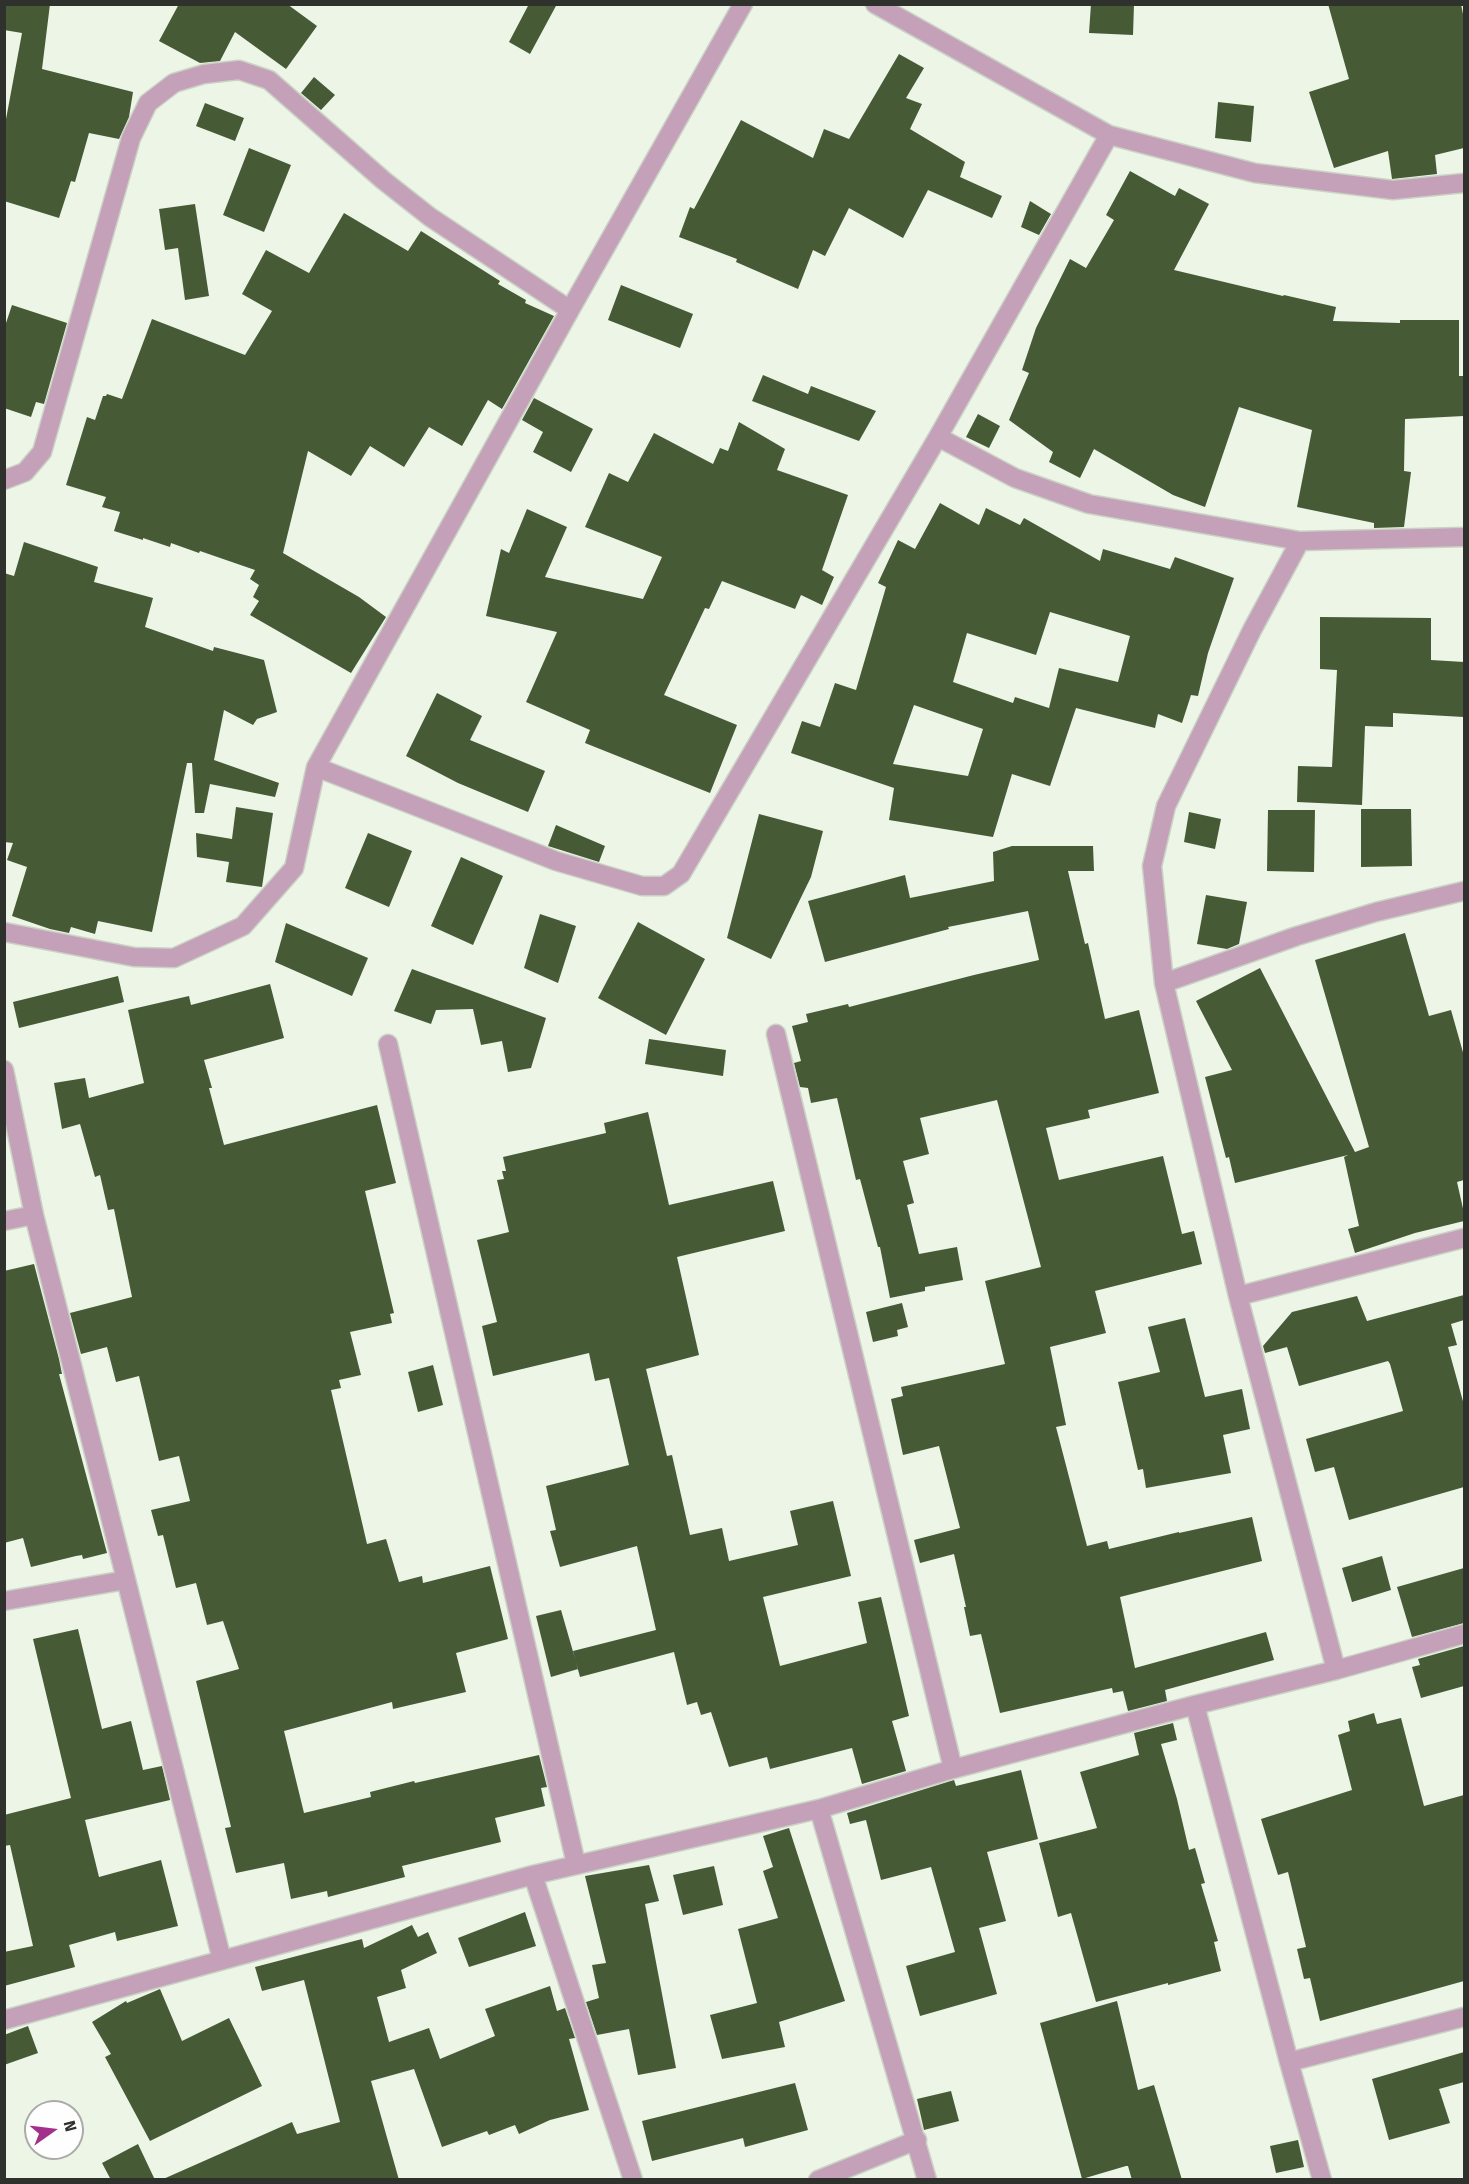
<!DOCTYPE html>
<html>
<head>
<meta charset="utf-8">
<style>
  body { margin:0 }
  #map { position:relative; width:1469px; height:2184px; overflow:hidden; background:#ecf5e6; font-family:"Fira Sans",sans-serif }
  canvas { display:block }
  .frame { position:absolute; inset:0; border:6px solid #2e312c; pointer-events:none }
  .north { position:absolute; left:24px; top:2100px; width:60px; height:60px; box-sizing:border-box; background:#fefefe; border:2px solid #abacaa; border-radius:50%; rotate:76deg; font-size:16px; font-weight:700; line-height:24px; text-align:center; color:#2e312c }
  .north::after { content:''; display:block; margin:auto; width:21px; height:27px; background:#a3308b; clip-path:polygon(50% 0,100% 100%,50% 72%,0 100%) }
</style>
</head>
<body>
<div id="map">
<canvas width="1469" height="2184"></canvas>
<div class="frame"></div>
<div class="north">N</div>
</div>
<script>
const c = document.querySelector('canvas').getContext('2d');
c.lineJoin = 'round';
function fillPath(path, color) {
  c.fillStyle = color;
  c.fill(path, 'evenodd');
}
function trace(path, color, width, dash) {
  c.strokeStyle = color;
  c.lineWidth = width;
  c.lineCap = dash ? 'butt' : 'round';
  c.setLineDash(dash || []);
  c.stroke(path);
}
fillPath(new Path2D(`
  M 4,4 L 50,4 L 42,69 L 133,92 L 129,117 L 119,139 L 89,133 L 75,182 L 71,181 L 59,218 L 4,201 L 4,130 L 22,33 L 4,30 Z
  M 179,4 L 287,4 L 317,26 L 286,69 L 235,32 L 220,61 L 200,63 L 159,41 Z
  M 529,4 L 557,4 L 530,54 L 509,42 Z
  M 1091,4 L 1134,4 L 1133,35 L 1089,33 Z
  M 1328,4 L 1461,4 L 1464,19 L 1464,148 L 1435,155 L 1437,174 L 1392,179 L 1388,151 L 1334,168 L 1309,92 L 1349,79 Z
  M 899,54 L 924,68 L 906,98 L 922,104 L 910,129 L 965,162 L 960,177 L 1002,196 L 992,218 L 928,190 L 903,238 L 849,208 L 825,256 L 813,250 L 798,289 L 736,262 L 737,259 L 679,237 L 690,207 L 694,209 L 741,120 L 813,158 L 824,129 L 849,139 Z
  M 314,77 L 335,95 L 321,110 L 301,93 Z
  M 1218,102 L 1254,106 L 1251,142 L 1215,138 Z
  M 205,103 L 244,118 L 235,141 L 196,126 Z
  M 249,148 L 291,165 L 264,232 L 223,215 Z
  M 1130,171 L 1175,196 L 1179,188 L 1209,204 L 1174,270 L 1283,296 L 1284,295 L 1336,307 L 1333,321 L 1400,323 L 1400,320 L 1459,320 L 1459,376 L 1464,376 L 1464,416 L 1405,419 L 1404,471 L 1411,472 L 1404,527 L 1374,528 L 1374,523 L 1297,507 L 1312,430 L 1239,407 L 1205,507 L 1173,495 L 1094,449 L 1080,478 L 1049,462 L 1053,452 L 1009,420 L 1029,373 L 1022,370 L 1036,328 L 1070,259 L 1086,268 L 1114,220 L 1106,215 Z
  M 1030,201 L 1051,214 L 1039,235 L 1021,227 Z
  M 195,204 L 209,296 L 185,300 L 178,248 L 165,250 L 159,209 Z
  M 344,213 L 408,251 L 421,231 L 500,281 L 498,284 L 526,300 L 525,303 L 554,316 L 502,409 L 488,400 L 462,446 L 429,427 L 404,467 L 370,446 L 351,476 L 308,451 L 283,553 L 359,597 L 386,617 L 351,673 L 250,615 L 259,601 L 253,597 L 259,585 L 250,579 L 255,570 L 200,551 L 199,553 L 171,543 L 170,547 L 143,538 L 143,540 L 114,531 L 120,512 L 102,507 L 106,497 L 66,485 L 87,417 L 95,420 L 103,396 L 106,396 L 107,394 L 122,399 L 152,319 L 245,355 L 272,311 L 242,294 L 266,250 L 309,273 Z
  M 621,285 L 693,314 L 680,348 L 608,320 Z
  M 12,305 L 67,323 L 44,404 L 36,402 L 31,417 L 4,408 L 4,329 Z
  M 763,375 L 808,394 L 811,386 L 876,411 L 859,441 L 752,401 Z
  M 534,398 L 593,429 L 571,472 L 533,452 L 543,432 L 522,420 Z
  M 978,414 L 1000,426 L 989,448 L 966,437 Z
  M 739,422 L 785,449 L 777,470 L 848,495 L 822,570 L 834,577 L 822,605 L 801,595 L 795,609 L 722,581 L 709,609 L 705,608 L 664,695 L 737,725 L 710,793 L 585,743 L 590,730 L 526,702 L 557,632 L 486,616 L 501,549 L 509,553 L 527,509 L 567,527 L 545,577 L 643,599 L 662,557 L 585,527 L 609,473 L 628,482 L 654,433 L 713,464 L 720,448 L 728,451 Z
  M 940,503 L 979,525 L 986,508 L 1020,525 L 1024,518 L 1100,561 L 1103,549 L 1170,569 L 1175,557 L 1234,578 L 1208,653 L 1198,696 L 1191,695 L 1182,723 L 1158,714 L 1155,728 L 1076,708 L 1050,786 L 1012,774 L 993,837 L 889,820 L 894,788 L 791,753 L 802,721 L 820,727 L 835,683 L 856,690 L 886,587 L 878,583 L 898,540 L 915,549 ZM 1050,612 L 1130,636 L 1118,682 L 1059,668 L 1049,708 L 1015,697 L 1013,703 L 953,682 L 967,633 L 1036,655 ZM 914,705 L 983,729 L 968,776 L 893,764 Z
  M 24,542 L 98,567 L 94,582 L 153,598 L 145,627 L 213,651 L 214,647 L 264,660 L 277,712 L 257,719 L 253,725 L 224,710 L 214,760 L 279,783 L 275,797 L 210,784 L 204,813 L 195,813 L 192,763 L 187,763 L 152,932 L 98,921 L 95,934 L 71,927 L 69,933 L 50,929 L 12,916 L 27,867 L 7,860 L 13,843 L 4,842 L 4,573 L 14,576 Z
  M 1320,617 L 1431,618 L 1431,660 L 1464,662 L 1464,717 L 1393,713 L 1393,727 L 1365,726 L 1362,805 L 1297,802 L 1298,766 L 1332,767 L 1337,670 L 1320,669 Z
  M 437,693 L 482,716 L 470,740 L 545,771 L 528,812 L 458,783 L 406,756 Z
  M 236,807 L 273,813 L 262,887 L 226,882 L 229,862 L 197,857 L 196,833 L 232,839 Z
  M 1361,809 L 1411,809 L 1412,866 L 1361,867 Z
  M 1268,810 L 1315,810 L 1314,872 L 1267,871 Z
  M 1189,812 L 1221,819 L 1215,849 L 1184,842 Z
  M 759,814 L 823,831 L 811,877 L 771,959 L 727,938 Z
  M 556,825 L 605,846 L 599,862 L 548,846 Z
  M 368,833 L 412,851 L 389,907 L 345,888 Z
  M 1012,846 L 1093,846 L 1094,871 L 1068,871 L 1085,944 L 1088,943 L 1105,1019 L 1139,1010 L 1159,1093 L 1088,1110 L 1090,1118 L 1046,1128 L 1059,1180 L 1163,1156 L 1182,1234 L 1194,1231 L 1202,1264 L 1095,1291 L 1106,1333 L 1050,1347 L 1066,1425 L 1056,1427 L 1087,1546 L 1107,1541 L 1109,1549 L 1179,1532 L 1179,1533 L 1252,1517 L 1262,1561 L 1120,1597 L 1135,1668 L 1266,1632 L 1274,1660 L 1165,1690 L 1167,1701 L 1128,1711 L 1123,1691 L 1113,1693 L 1112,1688 L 1000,1713 L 981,1634 L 970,1636 L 964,1607 L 966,1607 L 954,1554 L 920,1563 L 914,1540 L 960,1528 L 939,1446 L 903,1455 L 891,1399 L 903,1396 L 901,1387 L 1005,1364 L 985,1281 L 1041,1267 L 997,1100 L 920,1118 L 929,1154 L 903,1161 L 914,1203 L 907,1205 L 919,1254 L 957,1247 L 963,1280 L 925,1287 L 925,1291 L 890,1298 L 880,1247 L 878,1247 L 860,1179 L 856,1180 L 837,1098 L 811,1103 L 808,1088 L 800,1087 L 794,1063 L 801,1061 L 792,1026 L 808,1022 L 806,1014 L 848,1004 L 849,1007 L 974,975 L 1039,960 L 1028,911 L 948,927 L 949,929 L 825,962 L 808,901 L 905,875 L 910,898 L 994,881 L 993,852 Z
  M 461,857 L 503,876 L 473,945 L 431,926 Z
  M 1206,895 L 1247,902 L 1239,944 L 1227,949 L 1197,944 Z
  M 540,914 L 576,926 L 558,983 L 524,968 Z
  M 638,922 L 705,959 L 666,1035 L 598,998 Z
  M 286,923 L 368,958 L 352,996 L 275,962 Z
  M 1405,933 L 1429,1016 L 1451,1010 L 1464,1056 L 1464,1180 L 1457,1182 L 1464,1213 L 1464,1221 L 1415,1233 L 1355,1253 L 1348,1229 L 1359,1226 L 1344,1157 L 1348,1155 L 1235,1183 L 1229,1157 L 1226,1158 L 1205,1077 L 1232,1070 L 1196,1001 L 1260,968 L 1355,1152 L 1369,1147 L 1315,960 Z
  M 412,969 L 546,1018 L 531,1068 L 508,1072 L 502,1041 L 481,1045 L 473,1009 L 436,1010 L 431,1024 L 394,1011 Z
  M 118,976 L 124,1002 L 19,1028 L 13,1002 Z
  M 270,984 L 284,1038 L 204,1060 L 212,1088 L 209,1088 L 224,1145 L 377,1105 L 396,1183 L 365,1191 L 394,1313 L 390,1314 L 392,1323 L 350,1332 L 361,1375 L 339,1380 L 341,1388 L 331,1390 L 367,1544 L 386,1539 L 399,1582 L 422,1576 L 423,1583 L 490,1566 L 508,1639 L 456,1653 L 466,1692 L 393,1709 L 392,1702 L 284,1731 L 304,1813 L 371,1797 L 370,1792 L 414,1781 L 415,1783 L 539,1755 L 547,1787 L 541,1788 L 545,1806 L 495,1818 L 501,1842 L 402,1866 L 405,1877 L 328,1897 L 327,1891 L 291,1899 L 284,1863 L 236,1873 L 225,1828 L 231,1827 L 196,1681 L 239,1669 L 223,1621 L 207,1625 L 196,1583 L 176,1588 L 163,1535 L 158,1536 L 151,1510 L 190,1501 L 179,1456 L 159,1461 L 139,1376 L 116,1382 L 107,1347 L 81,1354 L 70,1313 L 132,1297 L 114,1209 L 108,1210 L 100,1175 L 95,1177 L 80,1124 L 62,1129 L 54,1083 L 85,1078 L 89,1098 L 144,1083 L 128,1010 L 189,996 L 191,1005 Z
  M 649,1039 L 726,1050 L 723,1076 L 645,1064 Z
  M 648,1112 L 669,1205 L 773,1181 L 785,1231 L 677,1257 L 699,1355 L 646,1369 L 667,1456 L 672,1455 L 690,1535 L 722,1528 L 729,1561 L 798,1545 L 790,1511 L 833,1501 L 851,1576 L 763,1597 L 780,1666 L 867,1643 L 858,1602 L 881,1597 L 909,1716 L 892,1721 L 906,1771 L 862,1784 L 852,1748 L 770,1769 L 767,1757 L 729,1767 L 711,1712 L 701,1715 L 697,1702 L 687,1705 L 674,1652 L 580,1677 L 573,1651 L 656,1630 L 637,1546 L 560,1567 L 550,1531 L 556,1530 L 546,1486 L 629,1465 L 609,1378 L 595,1381 L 589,1353 L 493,1376 L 482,1326 L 497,1322 L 477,1240 L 509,1232 L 497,1180 L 504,1179 L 502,1171 L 506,1171 L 503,1157 L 606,1133 L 604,1123 Z
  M 34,1264 L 59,1359 L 62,1374 L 59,1374 L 107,1553 L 83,1559 L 82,1555 L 76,1556 L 31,1567 L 23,1538 L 4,1543 L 4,1271 Z
  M 1464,1295 L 1464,1320 L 1451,1324 L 1457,1345 L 1448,1347 L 1464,1405 L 1464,1487 L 1349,1520 L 1334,1467 L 1315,1472 L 1306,1439 L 1403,1411 L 1390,1364 L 1388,1361 L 1299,1386 L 1287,1347 L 1265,1353 L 1263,1346 L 1292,1312 L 1357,1296 L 1367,1321 Z
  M 902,1303 L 908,1327 L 897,1330 L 898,1336 L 873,1342 L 866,1312 Z
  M 1185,1318 L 1205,1397 L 1242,1389 L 1250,1429 L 1223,1435 L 1231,1473 L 1146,1488 L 1143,1469 L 1138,1470 L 1118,1382 L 1160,1372 L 1148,1327 Z
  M 433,1365 L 443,1405 L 418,1412 L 408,1372 Z
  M 1382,1556 L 1391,1590 L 1352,1602 L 1342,1568 Z
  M 1464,1568 L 1464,1623 L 1412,1637 L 1397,1587 Z
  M 561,1610 L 578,1669 L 551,1677 L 536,1616 Z
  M 78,1629 L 102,1729 L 131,1721 L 143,1770 L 162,1766 L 170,1800 L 85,1820 L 99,1877 L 161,1860 L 178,1926 L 117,1941 L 115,1932 L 69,1945 L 75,1967 L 4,1986 L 4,1952 L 33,1946 L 10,1845 L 4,1846 L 4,1815 L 71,1798 L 33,1639 Z
  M 1464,1646 L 1464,1686 L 1421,1698 L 1412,1667 L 1420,1665 L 1418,1659 Z
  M 1374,1713 L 1377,1724 L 1401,1718 L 1424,1806 L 1464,1795 L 1464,1981 L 1320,2021 L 1310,1978 L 1304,1979 L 1297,1949 L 1306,1947 L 1288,1872 L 1278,1875 L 1261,1819 L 1352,1790 L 1338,1735 L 1350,1731 L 1348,1721 Z
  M 1173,1723 L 1177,1740 L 1161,1744 L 1177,1799 L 1189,1850 L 1195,1848 L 1205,1883 L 1201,1884 L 1218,1941 L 1214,1942 L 1221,1971 L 1168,1985 L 1168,1983 L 1096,2002 L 1071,1913 L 1058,1917 L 1039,1843 L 1097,1828 L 1080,1772 L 1139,1755 L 1134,1733 Z
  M 1021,1770 L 1038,1839 L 987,1852 L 1006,1921 L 979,1928 L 997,1994 L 920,2016 L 906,1966 L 955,1952 L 931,1867 L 881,1880 L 866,1820 L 850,1824 L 847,1813 L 954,1780 L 956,1786 Z
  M 789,1828 L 845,2001 L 779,2022 L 785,2047 L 722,2059 L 710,2015 L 757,2003 L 738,1929 L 778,1918 L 763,1871 L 773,1867 L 763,1836 Z
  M 649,1865 L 659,1901 L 645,1904 L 676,2068 L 638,2075 L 629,2029 L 597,2035 L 586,2002 L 599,1998 L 592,1965 L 606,1963 L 585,1876 Z
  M 714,1866 L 723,1905 L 683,1915 L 673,1875 Z
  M 525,1912 L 536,1946 L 469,1967 L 458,1938 Z
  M 412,1925 L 418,1937 L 428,1932 L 437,1953 L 401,1970 L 406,1988 L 377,1997 L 389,2042 L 429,2028 L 440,2059 L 495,2036 L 485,2009 L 550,1986 L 557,2011 L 565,2008 L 575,2038 L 569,2039 L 589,2110 L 550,2120 L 519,2134 L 515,2125 L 489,2135 L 487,2131 L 442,2147 L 414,2069 L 371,2081 L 399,2180 L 161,2180 L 292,2122 L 297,2134 L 340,2122 L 304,1980 L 262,1991 L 255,1967 L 362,1939 L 364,1948 Z
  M 160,1989 L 182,2041 L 229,2018 L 262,2086 L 150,2141 L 105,2057 L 111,2054 L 92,2022 L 126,2001 L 127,2003 Z
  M 1117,2001 L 1138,2090 L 1154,2085 L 1182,2180 L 1132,2180 L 1128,2166 L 1126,2166 L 1082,2179 L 1040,2023 Z
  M 28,2026 L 38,2053 L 4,2065 L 4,2035 Z
  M 1464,2052 L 1464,2082 L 1439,2089 L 1450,2123 L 1389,2140 L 1372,2079 Z
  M 795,2083 L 808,2130 L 745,2147 L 743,2138 L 652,2161 L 642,2121 Z
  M 951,2091 L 959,2121 L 924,2130 L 917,2099 Z
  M 1298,2140 L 1304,2167 L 1276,2173 L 1270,2146 Z
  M 138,2144 L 155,2180 L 111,2180 L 102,2163 Z`), '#465a36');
const street = new Path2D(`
  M 875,4 L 1109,135 L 1255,173 L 1393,190 L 1464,183
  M 938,437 L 1015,478 L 1089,504 L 1300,541 L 1464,537
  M 4,480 L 25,472 L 42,452 L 131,138 L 148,103 L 174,83 L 204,74 L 239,70 L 269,80 L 383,180 L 430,217 L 570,310
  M 1300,541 L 1252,630 L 1166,806 L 1152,866 L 1164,983 L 1238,1296 L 1336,1670
  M 316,767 L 556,861 L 642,886 L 664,886 L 681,874 L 938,437 L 1109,135
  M 4,932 L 134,957 L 174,958 L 243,926 L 294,868 L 316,767 L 570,310 L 743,4
  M 1164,983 L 1297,936 L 1376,912 L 1464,891
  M 776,1034 L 953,1769
  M 388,1044 L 576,1864
  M 4,1070 L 34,1215 L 222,1960
  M 4,1221 L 34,1215
  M 1238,1296 L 1464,1238
  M 4,1601 L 126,1580
  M 1195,1705 L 1336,1670 L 1464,1634
  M 819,1809 L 927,2180
  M 533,1875 L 633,2180
  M 4,2020 L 533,1875 L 819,1809 L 953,1769 L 1195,1705 L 1289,2062 L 1322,2180
  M 1289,2062 L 1464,2017
  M 818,2180 L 917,2140`);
trace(street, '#cad2c5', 21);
trace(street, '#c4a0b9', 18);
</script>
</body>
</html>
